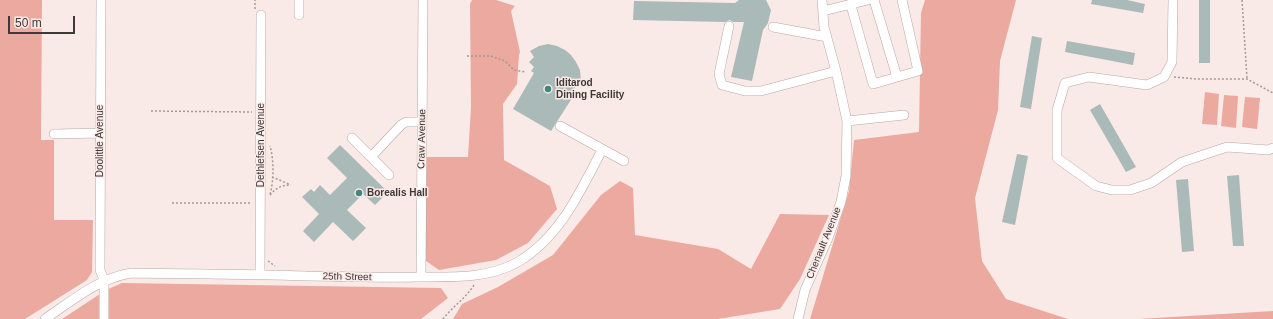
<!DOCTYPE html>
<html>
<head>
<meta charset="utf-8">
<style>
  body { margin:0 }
  #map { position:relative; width:1273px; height:319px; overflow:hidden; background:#faeae7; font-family:Arial,sans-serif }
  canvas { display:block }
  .scale { position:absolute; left:8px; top:16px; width:67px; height:18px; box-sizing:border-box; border:2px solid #3e3837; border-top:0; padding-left:5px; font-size:12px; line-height:14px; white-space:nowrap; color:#3e3837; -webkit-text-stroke:3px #faeae7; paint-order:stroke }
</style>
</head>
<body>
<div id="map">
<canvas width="1273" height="319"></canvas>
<div class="scale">50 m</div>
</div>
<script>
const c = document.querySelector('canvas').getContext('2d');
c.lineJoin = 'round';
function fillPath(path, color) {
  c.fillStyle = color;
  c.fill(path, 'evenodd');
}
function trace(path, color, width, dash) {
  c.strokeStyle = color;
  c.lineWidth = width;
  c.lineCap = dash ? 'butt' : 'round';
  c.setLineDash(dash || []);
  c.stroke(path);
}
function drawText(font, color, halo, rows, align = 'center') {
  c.font = font + ' Arial,sans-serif';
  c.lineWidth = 3;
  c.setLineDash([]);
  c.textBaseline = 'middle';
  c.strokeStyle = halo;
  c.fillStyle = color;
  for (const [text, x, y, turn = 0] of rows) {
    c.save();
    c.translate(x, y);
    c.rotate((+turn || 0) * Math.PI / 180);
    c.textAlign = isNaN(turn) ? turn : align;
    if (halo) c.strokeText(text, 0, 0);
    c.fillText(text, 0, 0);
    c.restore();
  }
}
fillPath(new Path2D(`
  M 0,0 L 42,0 L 41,140 L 54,140 L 54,220 L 93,220 L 92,272 L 87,280 L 25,319 L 0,319 Z
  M 472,0 L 496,0 L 515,6 L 511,11 L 520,52 L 519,55 L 517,84 L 503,104 L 504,160 L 550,186 L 557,209 L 528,243 L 496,260 L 439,270 L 426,261 L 425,157 L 468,157 L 471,107 L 470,4 Z
  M 925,0 L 1016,0 L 1000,61 L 998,110 L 975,198 L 982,261 L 1006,299 L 1068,319 L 810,319 L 849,191 L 854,140 L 919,132 L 921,13 Z
  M 1205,92 L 1219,94 L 1217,125 L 1202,124 Z
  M 1224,95 L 1238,96 L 1236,128 L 1221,126 Z
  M 1245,97 L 1260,98 L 1257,129 L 1242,127 Z
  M 620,181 L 633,188 L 635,235 L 718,249 L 751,269 L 780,214 L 829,215 L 800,279 L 780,309 L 718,319 L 453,319 L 462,304 L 498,287 L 553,255 L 601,195 Z
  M 122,283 L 441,288 L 448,298 L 421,319 L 62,319 L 106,290 Z
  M 1273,311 L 1273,319 L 1138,319 Z`), '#eba99f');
fillPath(new Path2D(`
  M 739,0 L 766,0 L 771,10 L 768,23 L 763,30 L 752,81 L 731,77 L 744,22 L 733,22 L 730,20 L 725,22 L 633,20 L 634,1 L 735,3 Z
  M 1092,0 L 1127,0 L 1145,4 L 1143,13 L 1091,4 Z
  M 1199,0 L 1210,0 L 1210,63 L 1199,63 Z
  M 1032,36 L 1042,38 L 1031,109 L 1020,107 Z
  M 1067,41 L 1135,53 L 1133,65 L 1065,52 Z
  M 548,44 L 557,46 L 565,50 L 571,55 L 576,62 L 580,70 L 581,82 L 578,82 L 571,94 L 574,95 L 551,131 L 513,109 L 534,73 L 531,71 L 534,67 L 529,62 L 534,57 L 530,51 L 539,46 Z
  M 1100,104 L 1136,167 L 1126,172 L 1090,110 Z
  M 340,145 L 388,192 L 375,205 L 363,194 L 347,210 L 366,228 L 353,241 L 333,222 L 314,242 L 303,231 L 319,214 L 302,197 L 311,189 L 314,192 L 320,185 L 330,195 L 347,178 L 327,158 Z
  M 1017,154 L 1028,156 L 1015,225 L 1002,222 Z
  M 1239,175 L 1244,246 L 1233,246 L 1227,176 Z
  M 1188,179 L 1194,251 L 1182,252 L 1176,180 Z`), '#aabab8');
const minor = new Path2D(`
  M 101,0 L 100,270 L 104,280 L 104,319
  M 852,0 L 852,9 L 873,84 L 918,71 L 902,0
  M 874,0 L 897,77
  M 1173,0 L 1172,62 L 1164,77 L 1147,85 L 1089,77 L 1065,83 L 1057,110 L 1057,158 L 1096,186 L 1112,190 L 1130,190 L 1151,183 L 1182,162 L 1227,147 L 1268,150 L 1273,148
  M 823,11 L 868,0
  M 299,15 L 299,0
  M 729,26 L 719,74 L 722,85 L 745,91 L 761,91 L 836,71
  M 773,27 L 827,37
  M 847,121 L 904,115
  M 560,126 L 624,161
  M 54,134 L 100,133
  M 352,138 L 389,175
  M 371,157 L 401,125 L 406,122 L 422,122
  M 260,275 L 261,15
  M 421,277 L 423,0
  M 45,319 C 73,300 97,279 131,273 C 189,274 247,274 306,276 C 343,276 380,278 418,277 C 451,277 488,279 518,262 C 560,237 580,192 602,150
  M 798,319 L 805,290 L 828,238 L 841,202 L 846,176 L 847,121 L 836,71 L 824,27 L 822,0`);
trace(minor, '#b6a7a5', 10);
trace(new Path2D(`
  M 1242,0 L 1247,78
  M 255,9 L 255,0
  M 467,56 L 491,56 L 505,61 L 514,70 L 525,72
  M 1174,77 L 1197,79 L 1247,79 L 1273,93
  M 151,111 L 252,112
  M 272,177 L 289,184
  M 270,194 C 274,181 274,160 270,146
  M 270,195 C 276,188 281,185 291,185
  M 172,203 L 252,203
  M 268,261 L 275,266
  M 443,319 C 452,307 466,298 474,285`), '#a49997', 1.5, [2, 2]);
trace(minor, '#fff', 9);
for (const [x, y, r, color] of [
  [548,89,4,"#408781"],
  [359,193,4,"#408781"]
]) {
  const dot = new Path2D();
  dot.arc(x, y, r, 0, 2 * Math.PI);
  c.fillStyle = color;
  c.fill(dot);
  trace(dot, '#faeae7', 1.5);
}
drawText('bold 10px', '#3e3837', '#faeae7', [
  ["Iditarod",556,83],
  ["Dining Facility",556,95],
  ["Borealis Hall",367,193]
], 'left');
drawText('10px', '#3e3837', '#faeae7', [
  ["Craw Avenue",422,139,-89],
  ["Doolittle Avenue",100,141,-90],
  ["Dethlefsen Avenue",261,145,-90],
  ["Chenault Avenue",824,243,-68],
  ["25th Street",347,277,1]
]);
</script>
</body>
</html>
